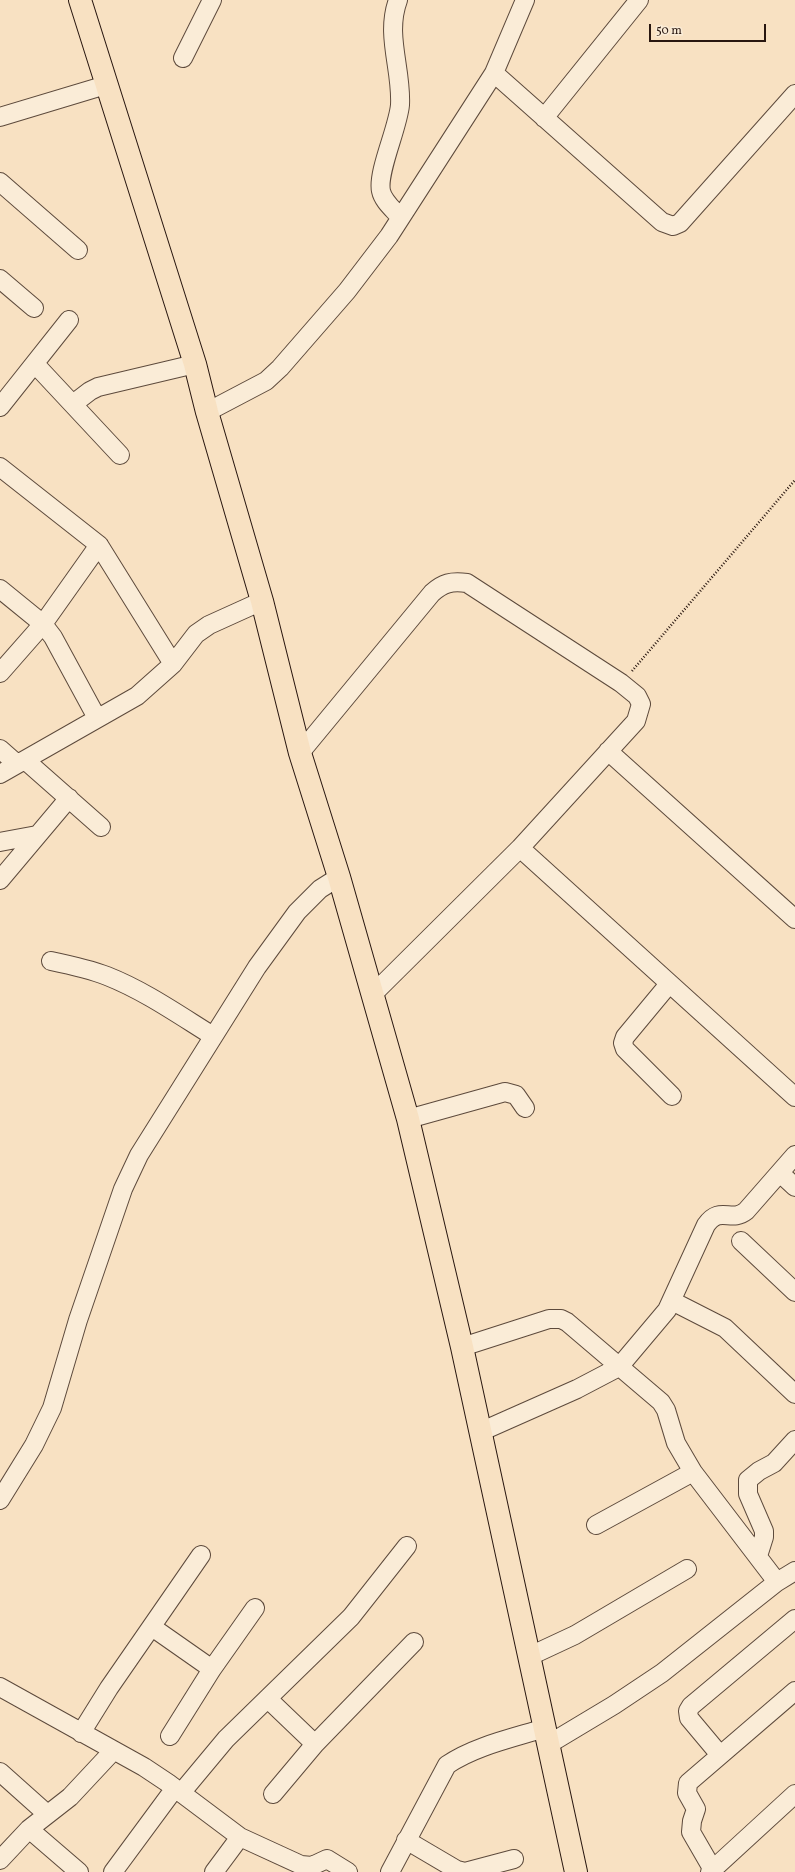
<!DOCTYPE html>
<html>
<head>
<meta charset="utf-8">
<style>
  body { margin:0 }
  #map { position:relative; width:795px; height:1872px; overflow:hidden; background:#f8e1c2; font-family:Vollkorn,serif }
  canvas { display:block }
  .scale { position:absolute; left:649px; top:24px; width:117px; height:18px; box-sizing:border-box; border:2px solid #291710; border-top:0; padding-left:5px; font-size:12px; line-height:14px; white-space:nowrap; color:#291710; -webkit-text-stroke:3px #faecd7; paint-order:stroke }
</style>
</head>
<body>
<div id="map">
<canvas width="795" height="1872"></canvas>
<div class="scale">50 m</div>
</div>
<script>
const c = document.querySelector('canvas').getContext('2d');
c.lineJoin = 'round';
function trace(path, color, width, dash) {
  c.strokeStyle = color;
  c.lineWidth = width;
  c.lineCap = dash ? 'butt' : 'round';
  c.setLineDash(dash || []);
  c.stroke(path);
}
const minor = new Path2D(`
  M 398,0 C 385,35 402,69 400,105 C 398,128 377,172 381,191 C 383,201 393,209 400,217
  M 183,58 L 212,0
  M 494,73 L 662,222 L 673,226 L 680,223 L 795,94
  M 0,117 L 106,85
  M 544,118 L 639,0
  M 0,182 L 78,250
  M 0,279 L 34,308
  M 35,364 L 120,455
  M 73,404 L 90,391 L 98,387 L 195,364
  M 0,407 L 69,320
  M 207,412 L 266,381 L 280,368 L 347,291 L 389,236 L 494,73 L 525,0
  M 0,467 L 99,545 L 173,664
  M 0,589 L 43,624 L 53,637 L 97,718
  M 0,673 L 43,624 L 99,545
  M 0,749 L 17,764
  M 608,751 L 795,919
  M 300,753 L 432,593 C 443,583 451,581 467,583 L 621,683 L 637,696 L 641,704 L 636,721 L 520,848 L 372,995
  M 25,760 L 101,827
  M 0,774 L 137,696 L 173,664 L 196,634 L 209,625 L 262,601
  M 0,842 L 37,835
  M 520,848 L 795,1097
  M 0,880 L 69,798
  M 51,961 C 70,965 89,969 107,976 C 145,991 179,1015 213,1036
  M 669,984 L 625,1037 L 623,1043 L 625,1049 L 672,1096
  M 408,1119 L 505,1092 L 516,1095 L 525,1108
  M 780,1173 L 795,1187
  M 741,1241 L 795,1292
  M 672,1301 L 725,1328 L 795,1394
  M 462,1347 L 549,1319 L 561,1319 L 567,1322 L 661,1402 L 666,1410 L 676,1443 L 693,1472 L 777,1582
  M 480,1432 L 577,1389 L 619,1367 L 667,1310 L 706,1225 C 720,1205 731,1223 746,1211 L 795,1155
  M 0,1500 L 34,1445 L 52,1408 L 78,1320 L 123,1189 L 139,1155 L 257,967 L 297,912 L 320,889 L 339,877
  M 596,1525 L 693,1472
  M 758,1556 L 764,1537 L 764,1531 L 748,1494 L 748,1480 L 759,1471 L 774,1463 L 795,1440
  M 152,1627 L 212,1669
  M 530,1656 L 575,1635 L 687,1569
  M 0,1687 L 144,1767 L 168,1783 L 240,1837 L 301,1865 L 312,1866 L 327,1859 L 348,1872
  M 268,1699 L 315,1744
  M 81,1733 L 109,1688 L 201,1555
  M 170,1736 L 212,1669 L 255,1608
  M 549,1744 L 614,1705 L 662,1673 L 777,1582 L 795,1571
  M 720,1755 L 689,1718 L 688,1711 L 691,1706 L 795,1619
  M 0,1772 L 47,1814
  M 181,1793 L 226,1739 L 351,1617 L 407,1546
  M 273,1794 L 315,1744 L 414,1642
  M 29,1829 L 79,1872
  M 406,1840 L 457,1870 L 465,1872 L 514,1859
  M 0,1860 L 29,1829 L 70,1797 L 113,1751
  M 713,1870 L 691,1832 L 692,1821 L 696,1809 L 687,1793 L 688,1783 L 795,1691
  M 113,1872 L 175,1788
  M 214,1872 L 240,1837
  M 390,1872 L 447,1765 C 475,1746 513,1738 545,1728
  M 710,1872 L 795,1794`);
const major = new Path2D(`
  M 80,0 L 195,364 L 207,412 L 262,601 L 300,753 L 339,877 L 408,1119 L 462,1347 L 576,1872`);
trace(minor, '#5d4a3c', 20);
trace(major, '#291710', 24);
trace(new Path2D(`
  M 632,671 L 795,480`), '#291710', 2.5, [1, 2]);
trace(minor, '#faecd7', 18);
trace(major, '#f8e1c2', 22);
</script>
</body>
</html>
